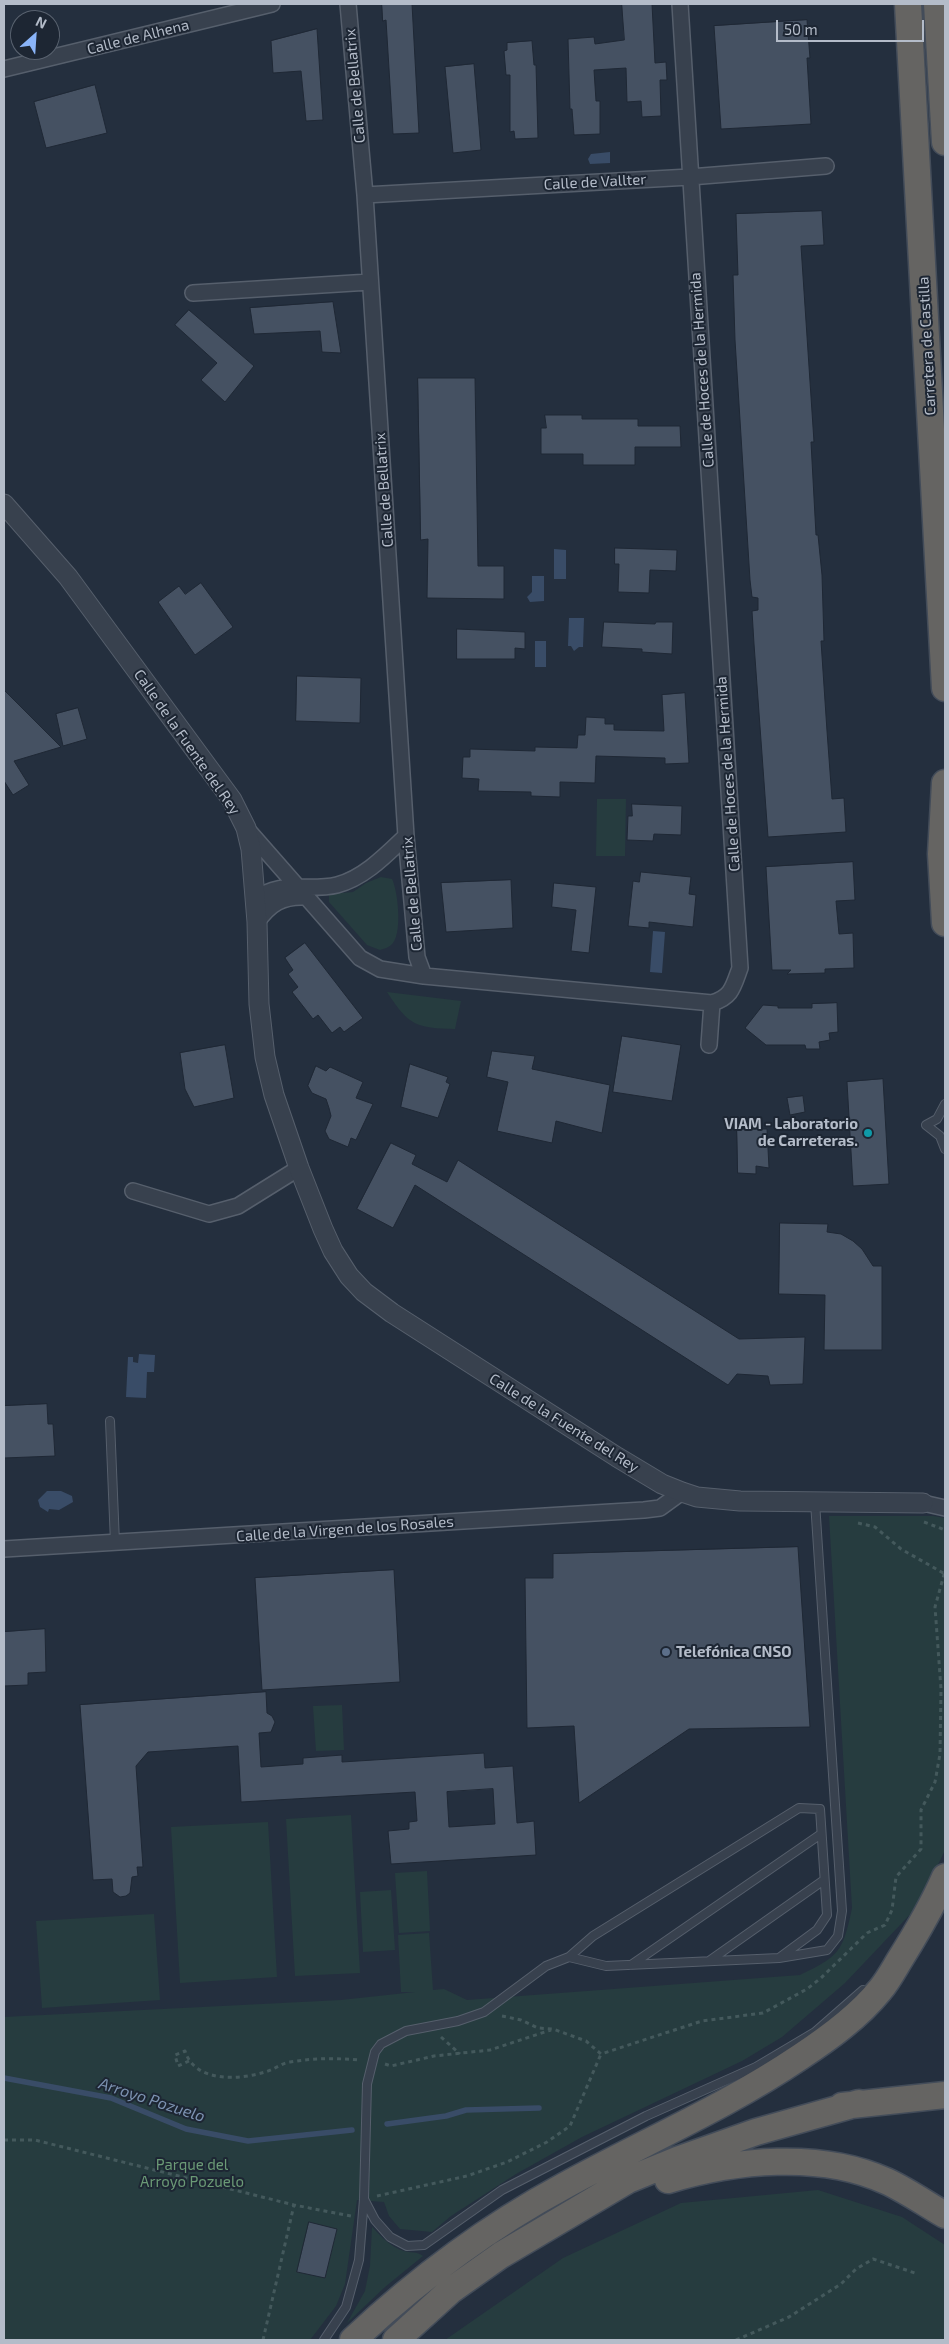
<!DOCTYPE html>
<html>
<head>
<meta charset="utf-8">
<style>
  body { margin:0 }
  #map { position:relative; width:949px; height:2344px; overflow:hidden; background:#242f3e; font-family:"Exo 2",sans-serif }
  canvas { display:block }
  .frame { position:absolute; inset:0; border:5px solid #b4bcc9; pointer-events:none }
  .north { position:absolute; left:10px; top:10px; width:50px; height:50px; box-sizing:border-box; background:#1d2633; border:1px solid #59626f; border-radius:50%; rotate:26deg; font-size:14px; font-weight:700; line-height:20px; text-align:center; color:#b4bcc9 }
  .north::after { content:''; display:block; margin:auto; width:18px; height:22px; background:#8ab4f8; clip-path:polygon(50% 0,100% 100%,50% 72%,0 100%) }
  .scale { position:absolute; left:776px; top:20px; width:148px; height:22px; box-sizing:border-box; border:2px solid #b4bcc9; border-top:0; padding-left:6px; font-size:15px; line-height:18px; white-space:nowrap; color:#b4bcc9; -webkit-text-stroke:4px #1d2633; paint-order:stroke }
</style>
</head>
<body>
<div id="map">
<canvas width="949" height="2344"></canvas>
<div class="frame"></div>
<div class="north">N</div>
<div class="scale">50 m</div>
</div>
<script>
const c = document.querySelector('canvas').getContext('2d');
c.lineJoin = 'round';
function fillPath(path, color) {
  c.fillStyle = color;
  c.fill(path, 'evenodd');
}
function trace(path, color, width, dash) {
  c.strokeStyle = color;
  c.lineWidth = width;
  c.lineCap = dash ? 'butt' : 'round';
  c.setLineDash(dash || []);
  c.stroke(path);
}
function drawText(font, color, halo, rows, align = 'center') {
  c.font = font + ' "Exo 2",sans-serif';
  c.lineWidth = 4;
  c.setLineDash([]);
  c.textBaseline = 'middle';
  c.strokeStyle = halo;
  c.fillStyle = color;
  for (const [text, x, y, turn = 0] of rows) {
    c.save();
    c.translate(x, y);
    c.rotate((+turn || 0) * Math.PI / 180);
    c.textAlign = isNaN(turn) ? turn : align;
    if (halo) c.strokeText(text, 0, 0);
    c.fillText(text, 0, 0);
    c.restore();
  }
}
fillPath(new Path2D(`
  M 597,799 L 626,799 L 625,856 L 596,856 Z
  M 381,877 L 392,879 C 398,891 403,936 391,945 C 389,947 384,949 380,950 L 367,945 L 329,902 L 329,894 L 353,892 L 366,883 Z
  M 387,992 L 461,1001 L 455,1029 C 416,1028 409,1026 387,992 Z
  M 829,1516 L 933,1516 L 945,1518 L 945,1850 L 919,1905 L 845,1983 L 782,2037 L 742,2061 L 582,2137 L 516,2174 L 451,2216 L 432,2232 L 400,2229 L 389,2216 L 384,2202 L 357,2200 L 345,2284 L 336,2306 L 310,2340 L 4,2340 L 4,2017 L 341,2000 L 415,1992 L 401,1992 L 398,1935 L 429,1933 L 433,1990 L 444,1989 L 467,2000 L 800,1975 C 840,1956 843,1951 852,1908 Z
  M 342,1705 L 344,1750 L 316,1751 L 313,1706 Z
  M 351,1815 L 360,1973 L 295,1976 L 286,1819 Z
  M 268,1822 L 277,1977 L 180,1983 L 171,1827 Z
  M 427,1871 L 430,1931 L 399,1933 L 395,1873 Z
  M 391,1890 L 395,1950 L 363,1952 L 360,1892 Z
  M 154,1914 L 160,2000 L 42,2008 L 36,1921 Z
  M 818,2190 L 902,2217 L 945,2245 L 945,2340 L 445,2340 L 563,2258 L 681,2203 Z
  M 372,2227 C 382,2237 390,2247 404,2251 C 411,2253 417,2251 423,2256 L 385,2287 L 347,2323 L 365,2291 L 370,2266 Z`), '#263c3f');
fillPath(new Path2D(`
  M 610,152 L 610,163 L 590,164 L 588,159 L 591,154 Z
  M 554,549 L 566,550 L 566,579 L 554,579 Z
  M 532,576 L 544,576 L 544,601 L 530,602 L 527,597 L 532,592 Z
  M 569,618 L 584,618 L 583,647 L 579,647 L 574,651 L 571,646 L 568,646 Z
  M 535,641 L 546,641 L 546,667 L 535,667 Z
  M 653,931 L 665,932 L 662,973 L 650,972 Z
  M 139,1354 L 155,1355 L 154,1372 L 147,1372 L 146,1398 L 126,1397 L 128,1357 L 133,1357 L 133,1362 L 138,1363 Z
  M 47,1491 L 61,1491 L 72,1496 L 73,1502 L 59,1510 L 49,1509 L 48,1512 L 40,1507 L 38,1500 Z`), '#394c67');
trace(new Path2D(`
  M 4,2078 L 111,2098 L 186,2129 L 248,2141 L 352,2130
  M 387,2124 L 446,2116 L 466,2110 L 539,2108`), '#394c67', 5.5);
const building = new Path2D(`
  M 382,4 L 412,4 L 419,133 L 393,134 L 386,20 L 383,21 Z
  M 622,4 L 652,4 L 655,63 L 666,62 L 667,80 L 660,80 L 661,116 L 642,117 L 641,101 L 627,102 L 626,68 L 594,70 L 596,101 L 600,101 L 600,134 L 574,135 L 572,109 L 570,109 L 568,39 L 594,37 L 595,44 L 624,40 Z
  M 807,20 L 810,58 L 807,58 L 811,124 L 721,129 L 714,26 Z
  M 317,29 L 323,120 L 306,121 L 301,71 L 273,73 L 271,41 Z
  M 532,41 L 534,65 L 536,65 L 538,138 L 515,139 L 514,131 L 510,132 L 510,75 L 506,75 L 504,51 L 507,50 L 507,43 Z
  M 474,64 L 481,150 L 453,153 L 445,67 Z
  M 95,85 L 107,133 L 46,148 L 34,102 Z
  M 822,211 L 824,245 L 801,246 L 814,442 L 811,442 L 816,535 L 818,535 L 822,575 L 824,641 L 821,641 L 827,731 L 832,799 L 844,798 L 846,832 L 768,837 L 754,644 L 752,611 L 758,610 L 758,598 L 752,597 L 750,580 L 735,340 L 733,275 L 738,275 L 736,214 Z
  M 333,302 L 341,353 L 322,352 L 320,331 L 254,334 L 250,308 Z
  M 189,310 L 254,366 L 225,402 L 201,380 L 217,363 L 175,325 Z
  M 418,378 L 475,378 L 478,566 L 504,566 L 504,599 L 427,598 L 428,539 L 421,540 Z
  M 545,415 L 582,415 L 582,419 L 638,419 L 638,426 L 680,426 L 681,447 L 635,447 L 635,465 L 583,465 L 583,454 L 541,454 L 541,428 L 546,428 Z
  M 615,548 L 677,550 L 676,571 L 650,570 L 649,593 L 618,592 L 619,564 L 615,564 Z
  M 201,583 L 233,627 L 195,655 L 158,602 L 179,586 L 185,594 Z
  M 604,622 L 655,624 L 656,622 L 673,622 L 672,654 L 642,652 L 642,649 L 602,647 Z
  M 457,629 L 525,632 L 525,649 L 515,648 L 515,659 L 457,659 Z
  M 297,676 L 361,678 L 360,723 L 296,721 Z
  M 4,690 L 61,747 L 14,761 L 29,785 L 13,795 L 4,781 Z
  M 685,693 L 689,763 L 665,764 L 665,758 L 596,756 L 595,783 L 560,782 L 560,797 L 531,796 L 531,792 L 478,791 L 479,779 L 462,778 L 463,757 L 470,757 L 470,749 L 535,751 L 535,747 L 577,748 L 578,735 L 585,735 L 586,717 L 605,718 L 605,724 L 614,724 L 614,730 L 664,731 L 662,695 Z
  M 78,708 L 87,739 L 63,746 L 56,714 Z
  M 632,804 L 682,806 L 681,835 L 654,834 L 653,841 L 627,840 L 628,816 L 632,816 Z
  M 853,862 L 855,900 L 836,901 L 839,934 L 853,933 L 854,968 L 825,969 L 825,973 L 787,974 L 791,970 L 772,970 L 766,867 Z
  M 641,872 L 691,877 L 689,894 L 696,895 L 693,927 L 649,922 L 649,928 L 628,926 L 633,881 L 639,882 Z
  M 511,880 L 513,928 L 446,932 L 441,883 Z
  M 554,883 L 596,887 L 589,953 L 571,951 L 576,910 L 552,907 Z
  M 305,943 L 363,1018 L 344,1032 L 340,1027 L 332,1033 L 318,1015 L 313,1019 L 292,992 L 298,987 L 288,974 L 293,970 L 285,958 Z
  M 837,1003 L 838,1032 L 829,1033 L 830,1040 L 819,1042 L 820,1049 L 806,1049 L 805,1045 L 766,1045 L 745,1028 L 763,1005 L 778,1006 L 778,1008 L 812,1008 L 812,1004 Z
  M 622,1036 L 681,1045 L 672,1101 L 613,1092 Z
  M 225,1045 L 234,1098 L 194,1107 L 185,1089 L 180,1053 Z
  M 492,1051 L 535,1056 L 532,1069 L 610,1085 L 602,1133 L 556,1121 L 552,1143 L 497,1131 L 508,1082 L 487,1077 Z
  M 410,1064 L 448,1077 L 446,1082 L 450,1084 L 438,1118 L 401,1107 Z
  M 316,1066 L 326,1071 L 330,1067 L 363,1082 L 356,1098 L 373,1104 L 356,1140 L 351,1138 L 348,1147 L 329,1139 L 325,1131 L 331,1116 L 329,1108 L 326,1099 L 312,1093 L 308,1086 Z
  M 883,1079 L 889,1184 L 853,1186 L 847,1082 Z
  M 803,1096 L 805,1112 L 790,1115 L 787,1098 Z
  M 737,1129 L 767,1129 L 769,1168 L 756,1166 L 756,1174 L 738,1173 Z
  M 391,1143 L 416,1155 L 412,1164 L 447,1182 L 458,1160 L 739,1339 L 805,1337 L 803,1384 L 770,1385 L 768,1376 L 737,1374 L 728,1385 L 415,1185 L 393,1228 L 357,1209 Z
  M 780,1223 L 828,1224 L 827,1232 L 841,1234 L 853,1241 L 862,1249 L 873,1266 L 882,1266 L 882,1350 L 824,1350 L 825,1295 L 779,1294 Z
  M 47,1404 L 48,1424 L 53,1424 L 55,1456 L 4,1458 L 4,1406 Z
  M 798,1547 L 810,1727 L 689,1729 L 579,1803 L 574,1726 L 527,1728 L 525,1578 L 553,1578 L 553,1554 Z
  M 394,1570 L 400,1682 L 262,1690 L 255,1578 Z
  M 45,1629 L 46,1672 L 28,1673 L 28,1685 L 4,1686 L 4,1632 Z
  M 266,1692 L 267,1713 L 272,1716 L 275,1722 L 271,1732 L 259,1733 L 261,1767 L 303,1764 L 303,1758 L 342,1755 L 342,1762 L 484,1753 L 485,1768 L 513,1766 L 517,1823 L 534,1821 L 536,1855 L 391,1864 L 388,1831 L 409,1829 L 409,1822 L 417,1821 L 415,1792 L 241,1802 L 238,1746 L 148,1752 L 136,1766 L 143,1867 L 137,1867 L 138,1876 L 132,1877 L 130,1893 L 126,1896 L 120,1897 L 113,1892 L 112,1879 L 93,1880 L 80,1705 ZM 493,1789 L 495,1824 L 449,1827 L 447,1792 Z
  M 309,2222 L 337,2229 L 325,2278 L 297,2272 Z`);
fillPath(building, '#455162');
trace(building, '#1f2835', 1);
const service = new Path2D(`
  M 945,1104 L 937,1119 L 926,1125 L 940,1136 L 945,1149
  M 110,1421 L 115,1543
  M 799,1808 L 820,1809 L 827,1915 L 817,1930 L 779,1958 L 606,1966 L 569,1957 L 593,1936 Z
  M 779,1958 L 827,1950 L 838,1936 L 842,1911 L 815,1502
  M 709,1961 L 824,1880
  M 631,1965 L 821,1834
  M 364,2199 L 375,2220 L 390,2237 L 407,2246 L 424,2245 L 502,2190 L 646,2116 L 756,2067 L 815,2032 L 863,1990
  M 324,2340 L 346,2307 L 359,2260 L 364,2199 L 367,2084 L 375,2052 L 381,2044 L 406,2031 L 458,2021 L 484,2012 L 546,1966 L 569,1957`);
const minor = new Path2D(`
  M 348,4 L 365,195 L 406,836 L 417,957 L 424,976
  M 4,69 L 272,4
  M 365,195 L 690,177 L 826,166
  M 193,293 L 370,282
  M 246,828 L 360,958 L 380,969 L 424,976 L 712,1003 C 732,997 733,987 740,968 L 680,4
  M 255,900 C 280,879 308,892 337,885 C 364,878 386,855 406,836
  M 257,922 C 270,904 282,896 305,897
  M 709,1045 L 712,1003
  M 133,1191 L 209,1214 L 238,1206 L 299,1168
  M 923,1503 L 945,1508
  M 4,1549 L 644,1510 L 660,1508 L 682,1492`);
const tertiary = new Path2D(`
  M 4,504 L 68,577 L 232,800 L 246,828 L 251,849 L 257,922 L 259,1004 L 265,1057 L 274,1095 L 299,1168 L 323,1229 L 333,1251 L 349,1276 L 364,1292 L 392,1313 L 617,1457 L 662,1484 L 682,1492 L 697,1497 L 740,1501 L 923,1503`);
const trunk = new Path2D(`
  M 908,4 L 945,688
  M 937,4 L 945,142
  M 945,783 L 941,854 L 945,923
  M 842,2106 L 945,2095
  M 668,2180 C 734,2160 821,2151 886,2181 C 906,2190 926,2204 945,2215
  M 353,2340 C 417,2280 486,2228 564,2186 C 642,2143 726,2107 800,2057 C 829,2038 858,2017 880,1990 C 887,1982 893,1971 899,1961 C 916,1934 932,1907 945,1877
  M 396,2340 L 450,2291 L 501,2255 L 628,2180 L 677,2160 L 756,2132 L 859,2103`);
trace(service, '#565f6c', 10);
trace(minor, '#565f6c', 18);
trace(tertiary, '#565f6c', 21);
trace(trunk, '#434c59', 29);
trace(new Path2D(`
  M 924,1522 L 945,1530
  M 858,1523 L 875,1527 L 901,1549 L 945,1574
  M 502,2016 L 521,2020 L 538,2028 L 553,2029 L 586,2041 L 601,2054 L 702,2021 L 763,2013 L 807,1989 L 821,1978 L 867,1933 L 885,1925 L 892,1910 L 896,1877 L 921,1849 L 921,1810 L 935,1782 L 940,1754 L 941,1689 L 935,1607 L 945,1571
  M 441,2037 L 460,2054
  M 189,2061 L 178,2066 L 175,2055 L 185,2051 C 195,2083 239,2080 265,2072 C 274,2070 281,2063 290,2062 C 314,2058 336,2058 359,2060
  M 385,2064 L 391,2066 L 434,2056 L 490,2050 L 551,2030
  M 4,2140 L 35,2140 L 294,2205 L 351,2216
  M 377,2196 L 467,2176 L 507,2162 L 547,2142 L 570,2126 L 601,2054
  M 263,2340 L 294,2205
  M 736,2340 L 789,2317 L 841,2284 L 856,2269 L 873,2259 L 918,2274`), '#44595c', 3, [4, 4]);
trace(service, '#38414e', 8);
trace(minor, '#38414e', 15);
trace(tertiary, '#38414e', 19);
trace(trunk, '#656462', 26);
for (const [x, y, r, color] of [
  [868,1133,5,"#0f9aa8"],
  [666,1652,5,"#5c6f8a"]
]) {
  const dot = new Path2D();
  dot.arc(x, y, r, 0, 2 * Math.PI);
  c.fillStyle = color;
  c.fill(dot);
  trace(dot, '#1d2633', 2);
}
drawText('15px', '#b4bcc9', '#1d2633', [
  ["Calle de Alhena",138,37,-14],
  ["Calle de Bellatrix",355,86,-95],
  ["Calle de Vallter",595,182,-3],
  ["Carretera de Castilla",927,346,-93],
  ["Calle de Hoces de la Hermida",702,370,-94],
  ["Calle de Bellatrix",384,490,-94],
  ["Calle de la Fuente del Rey",187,742,55],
  ["Calle de Hoces de la Hermida",728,774,-94],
  ["Calle de Bellatrix",412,894,-95],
  ["Calle de la Fuente del Rey",564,1423,32],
  ["Calle de la Virgen de los Rosales",345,1529,-4]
]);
drawText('bold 15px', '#b4bcc9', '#1d2633', [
  ["VIAM - Laboratorio",858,1124],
  ["de Carreteras.",858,1141],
  ["Telefónica CNSO",676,1652,"left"]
], 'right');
drawText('15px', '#6b9a76', '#1d2633', [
  ["Parque del",192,2165],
  ["Arroyo Pozuelo",192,2182]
]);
drawText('italic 16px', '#7c92b1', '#1d2633', [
  ["Arroyo Pozuelo",152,2100,18]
]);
</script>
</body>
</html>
